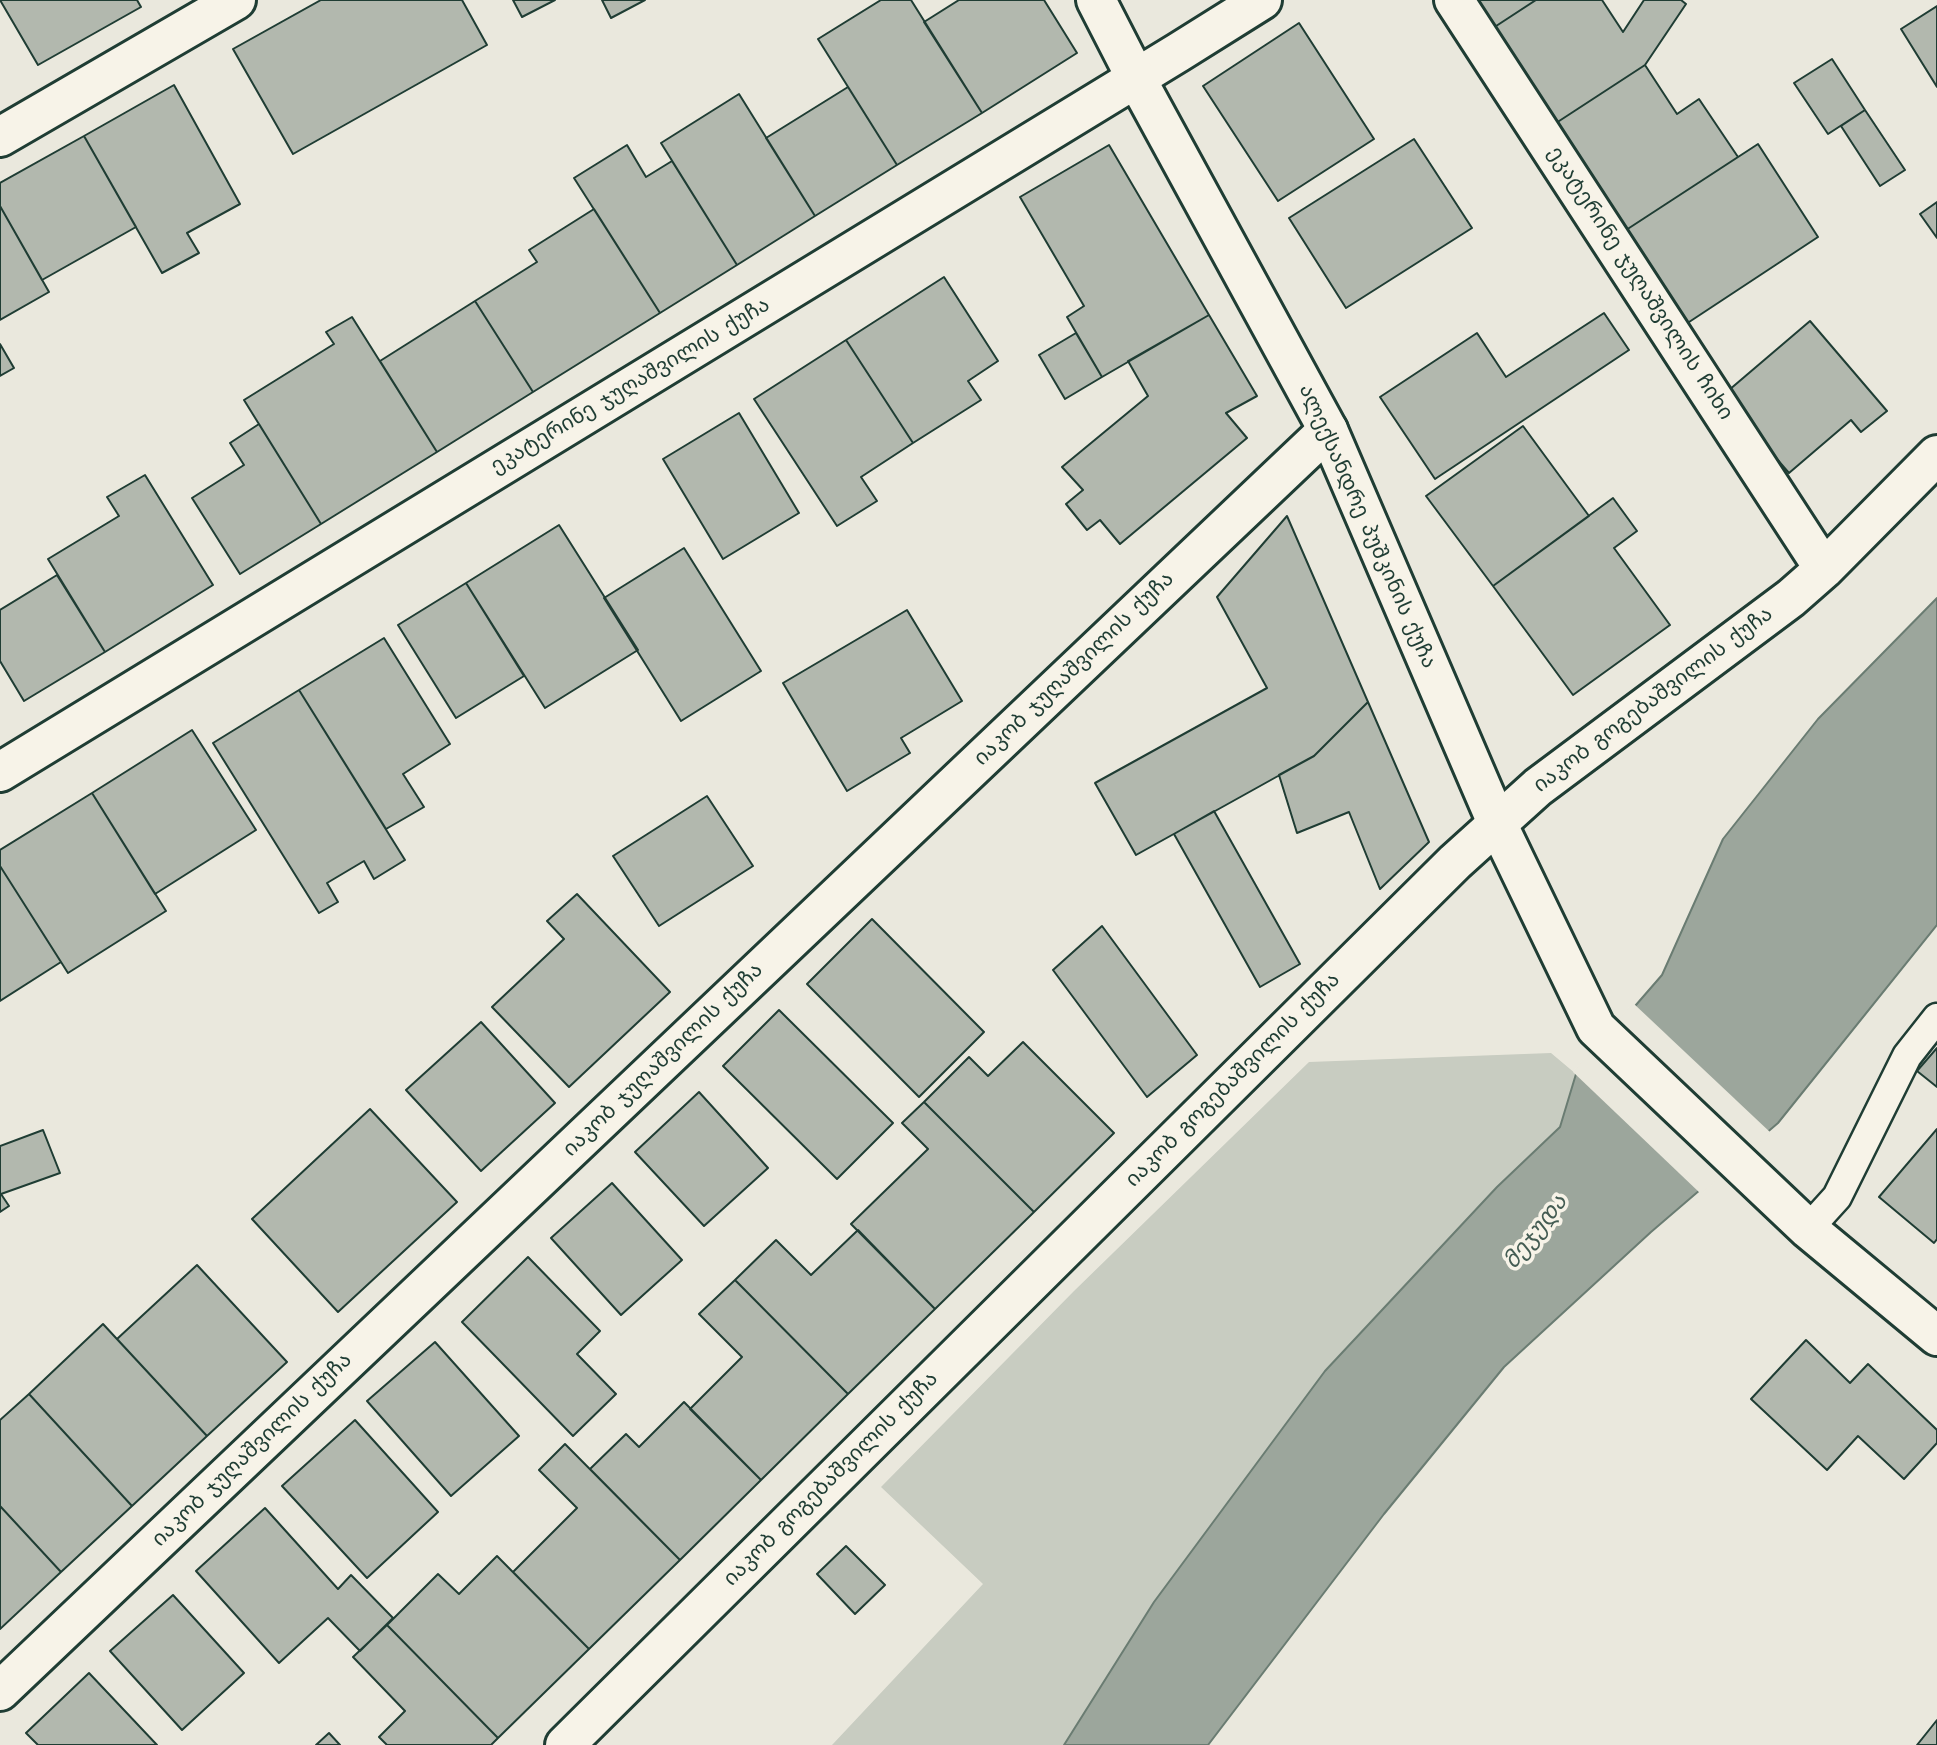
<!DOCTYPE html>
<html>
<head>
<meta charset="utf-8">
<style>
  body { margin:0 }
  canvas { display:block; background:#eae8dd }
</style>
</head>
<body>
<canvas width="1937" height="1745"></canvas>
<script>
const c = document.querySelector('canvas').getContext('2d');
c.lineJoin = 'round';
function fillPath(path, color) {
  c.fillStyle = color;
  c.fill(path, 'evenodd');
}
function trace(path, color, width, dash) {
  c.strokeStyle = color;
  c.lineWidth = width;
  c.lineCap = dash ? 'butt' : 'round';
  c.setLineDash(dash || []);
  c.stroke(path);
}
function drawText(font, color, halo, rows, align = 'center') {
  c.font = font + ' "Architects Daughter","Noto Sans Georgian",sans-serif';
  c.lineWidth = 7;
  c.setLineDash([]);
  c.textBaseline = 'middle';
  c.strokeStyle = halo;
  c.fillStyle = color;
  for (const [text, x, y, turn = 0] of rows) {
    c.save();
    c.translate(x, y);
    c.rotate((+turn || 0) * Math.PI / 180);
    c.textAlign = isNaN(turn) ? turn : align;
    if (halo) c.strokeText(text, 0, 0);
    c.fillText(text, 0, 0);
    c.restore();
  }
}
fillPath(new Path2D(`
  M 1551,1053 L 1576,1074 L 1560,1127 L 1497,1187 L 1325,1371 L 1154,1602 L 1064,1745 L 832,1745 L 983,1584 L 881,1487 L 1074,1291 L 1309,1062 Z`), '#c8ccc1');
const water = new Path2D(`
  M 1937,598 L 1937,925 L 1778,1123 L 1651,1232 L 1504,1367 L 1384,1514 L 1208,1745 L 1064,1745 L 1154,1602 L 1325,1371 L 1497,1187 L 1560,1127 L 1576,1074 L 1662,975 L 1723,839 L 1818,719 Z`);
fillPath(water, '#9ca69c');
trace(water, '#6a7c72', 2);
fillPath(new Path2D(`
  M 1633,1003 L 1771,1133 L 1701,1194 L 1573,1072 Z`), '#eae8dd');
const building = new Path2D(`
  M 0,0 L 137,0 L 141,7 L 38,65 Z
  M 321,0 L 462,0 L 487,45 L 293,154 L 233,49 Z
  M 513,0 L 555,0 L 522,17 Z
  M 602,0 L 645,0 L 611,18 Z
  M 881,0 L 911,0 L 982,113 L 897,165 L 818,39 Z
  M 959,0 L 1044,0 L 1077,53 L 982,113 L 924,22 Z
  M 1471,0 L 1536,0 L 1490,30 Z
  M 1536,0 L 1602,0 L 1623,32 L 1644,0 L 1681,0 L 1686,4 L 1645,65 L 1553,125 L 1490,30 Z
  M 1937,6 L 1937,87 L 1901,29 Z
  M 1299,23 L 1374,139 L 1278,201 L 1203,86 Z
  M 1832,59 L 1865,110 L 1828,134 L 1794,83 Z
  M 1645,65 L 1677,114 L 1699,99 L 1738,157 L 1623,232 L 1553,125 Z
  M 174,85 L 240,204 L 187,233 L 199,253 L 162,273 L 84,136 Z
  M 848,87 L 897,165 L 815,216 L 766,138 Z
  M 739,94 L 815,216 L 737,265 L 661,143 Z
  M 1865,110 L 1905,170 L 1880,186 L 1841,126 Z
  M 84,136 L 136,227 L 42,280 L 0,206 L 0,183 Z
  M 1414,139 L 1472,228 L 1346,308 L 1289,218 Z
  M 1758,144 L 1818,237 L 1680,328 L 1623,232 Z
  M 627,145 L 646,177 L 672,161 L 737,265 L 660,313 L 574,178 Z
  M 1109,145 L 1209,315 L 1102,377 L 1067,317 L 1084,306 L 1020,197 Z
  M 1937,202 L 1937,238 L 1920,214 Z
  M 0,206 L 49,292 L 0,320 Z
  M 594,209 L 660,313 L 533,392 L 475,301 L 537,262 L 529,250 Z
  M 944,277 L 998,361 L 968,381 L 981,400 L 913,443 L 846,340 Z
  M 475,301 L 533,392 L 437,452 L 380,361 Z
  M 1604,313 L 1629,350 L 1435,479 L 1380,397 L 1477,333 L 1506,377 Z
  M 1209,315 L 1257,396 L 1226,413 L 1247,438 L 1120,544 L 1100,520 L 1087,530 L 1066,504 L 1083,490 L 1062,467 L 1148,396 L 1128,361 Z
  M 352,317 L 437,452 L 321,524 L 244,400 L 334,344 L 326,332 Z
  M 1810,321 L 1887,411 L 1861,432 L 1851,420 L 1789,473 L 1722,396 Z
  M 1076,333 L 1102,377 L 1065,399 L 1039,355 Z
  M 846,340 L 913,443 L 861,477 L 877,501 L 837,526 L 754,399 Z
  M 0,344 L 14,368 L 0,376 Z
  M 739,413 L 799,513 L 723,559 L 663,459 Z
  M 259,424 L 321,524 L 240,574 L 192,498 L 244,465 L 230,443 Z
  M 1523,426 L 1589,516 L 1493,586 L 1426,496 Z
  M 145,475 L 213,585 L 105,652 L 48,559 L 119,516 L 107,497 Z
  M 1613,498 L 1637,531 L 1614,548 L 1670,625 L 1573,695 L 1493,586 Z
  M 1287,516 L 1368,702 L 1314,756 L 1136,855 L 1095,783 L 1267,688 L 1217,597 Z
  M 559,525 L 638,650 L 545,708 L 466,583 Z
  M 684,548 L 761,671 L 681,721 L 604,598 Z
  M 57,575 L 105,652 L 24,701 L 0,661 L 0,610 Z
  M 466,583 L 524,676 L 456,718 L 398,625 Z
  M 907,610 L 962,701 L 901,738 L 910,753 L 847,791 L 783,683 Z
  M 384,638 L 450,744 L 403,774 L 424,807 L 386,829 L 299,690 Z
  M 299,690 L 405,860 L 374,879 L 364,861 L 327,883 L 338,902 L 319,913 L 213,743 Z
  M 1368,702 L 1429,842 L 1380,889 L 1349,812 L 1297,833 L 1279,775 L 1314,756 Z
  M 192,730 L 256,830 L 155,894 L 92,793 Z
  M 92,793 L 166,911 L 68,973 L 0,866 L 0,850 Z
  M 707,796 L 753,866 L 659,926 L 613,856 Z
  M 1214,811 L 1300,964 L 1260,987 L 1174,834 Z
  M 0,866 L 61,962 L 0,1001 Z
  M 577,894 L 670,992 L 569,1087 L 492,1007 L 564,939 L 547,921 Z
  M 872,919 L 984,1032 L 919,1097 L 807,984 Z
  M 1102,926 L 1197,1055 L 1147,1097 L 1053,970 Z
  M 779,1010 L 893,1123 L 837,1179 L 723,1066 Z
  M 481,1022 L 555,1103 L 481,1171 L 406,1090 Z
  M 1023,1042 L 1114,1133 L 1034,1212 L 924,1102 L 969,1057 L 988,1076 Z
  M 1937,1048 L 1937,1087 L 1917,1071 Z
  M 699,1092 L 768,1168 L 704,1226 L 635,1152 Z
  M 924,1102 L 1034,1212 L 935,1309 L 851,1224 L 928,1149 L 902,1123 Z
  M 370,1109 L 457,1202 L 338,1312 L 252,1219 Z
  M 1937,1129 L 1937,1239 L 1934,1243 L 1879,1197 Z
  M 43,1130 L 60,1173 L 1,1194 L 9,1206 L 0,1212 L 0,1146 Z
  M 612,1183 L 682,1260 L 621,1315 L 551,1238 Z
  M 858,1230 L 935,1309 L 848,1394 L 735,1280 L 776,1240 L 811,1275 Z
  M 528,1257 L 600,1331 L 577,1354 L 616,1394 L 573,1436 L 462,1322 Z
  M 197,1265 L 287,1362 L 207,1436 L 117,1339 Z
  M 735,1280 L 848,1394 L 761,1480 L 690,1409 L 742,1357 L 699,1314 Z
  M 103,1324 L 207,1436 L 132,1506 L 29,1394 Z
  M 1806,1340 L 1850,1383 L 1868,1364 L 1937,1430 L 1937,1443 L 1904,1479 L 1858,1436 L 1827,1470 L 1751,1399 Z
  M 435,1342 L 519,1436 L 451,1496 L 367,1401 Z
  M 29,1394 L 132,1506 L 61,1572 L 0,1506 L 0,1420 Z
  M 684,1402 L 761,1480 L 680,1560 L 590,1469 L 626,1434 L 639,1447 Z
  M 355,1420 L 438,1512 L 367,1578 L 282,1486 Z
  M 565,1444 L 680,1560 L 589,1649 L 513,1572 L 577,1508 L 539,1470 Z
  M 0,1506 L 61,1572 L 0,1629 Z
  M 265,1508 L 338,1589 L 351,1575 L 393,1618 L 360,1651 L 328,1618 L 279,1663 L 196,1571 Z
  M 846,1546 L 885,1585 L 855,1614 L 817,1574 Z
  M 497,1556 L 589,1649 L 498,1738 L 387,1625 L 438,1574 L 459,1594 Z
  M 173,1595 L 244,1673 L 182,1730 L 110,1651 Z
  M 387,1625 L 498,1738 L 491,1745 L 387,1745 L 379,1737 L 405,1711 L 353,1657 Z
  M 89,1673 L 157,1745 L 38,1745 L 26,1733 Z
  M 1937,1720 L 1937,1745 L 1917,1745 Z
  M 329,1733 L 340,1745 L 316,1745 Z`);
fillPath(building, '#b2b8ae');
trace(building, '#1f3d34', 2);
const lane = new Path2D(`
  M 1808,1229 L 1837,1197 L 1907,1056 L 1937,1018`);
const street = new Path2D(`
  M 1454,0 L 1824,569
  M 0,137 L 236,0
  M 0,772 L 1179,52 L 1262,0
  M 0,1691 L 1328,430
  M 565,1745 L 1455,862 L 1538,787 L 1791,598 L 1824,569 L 1937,455`);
const secondary = new Path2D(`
  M 1096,0 L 1136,78 L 1328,430 L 1497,823 L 1596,1028 L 1808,1229 L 1937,1336`);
trace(lane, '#1f3d34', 33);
trace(street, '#1f3d34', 44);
trace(secondary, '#1f3d34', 44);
trace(lane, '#f7f3e8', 28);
trace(street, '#f7f3e8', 38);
trace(secondary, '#f7f3e8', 38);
drawText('21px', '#1f3d34', '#f7f3e8', [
  ["ეკატერინე ჯუღაშვილის ჩიხი",1639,284,57],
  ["ეკატერინე ჯუღაშვილის ქუჩა",631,387,-31],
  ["ალექსანდრე პუშკინის ქუჩა",1366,527,66],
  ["იაკობ ჯუღაშვილის ქუჩა",1075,670,-44],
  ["იაკობ გოგებაშვილის ქუჩა",1654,701,-37],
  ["იაკობ ჯუღაშვილის ქუჩა",664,1061,-44],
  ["იაკობ გოგებაშვილის ქუჩა",1234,1081,-45],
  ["იაკობ ჯუღაშვილის ქუჩა",253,1451,-44],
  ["იაკობ გოგებაშვილის ქუჩა",832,1480,-45]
]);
drawText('italic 23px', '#445c53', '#f7f3e8', [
  ["მეჯუდა",1537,1233,-52]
]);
</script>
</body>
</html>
